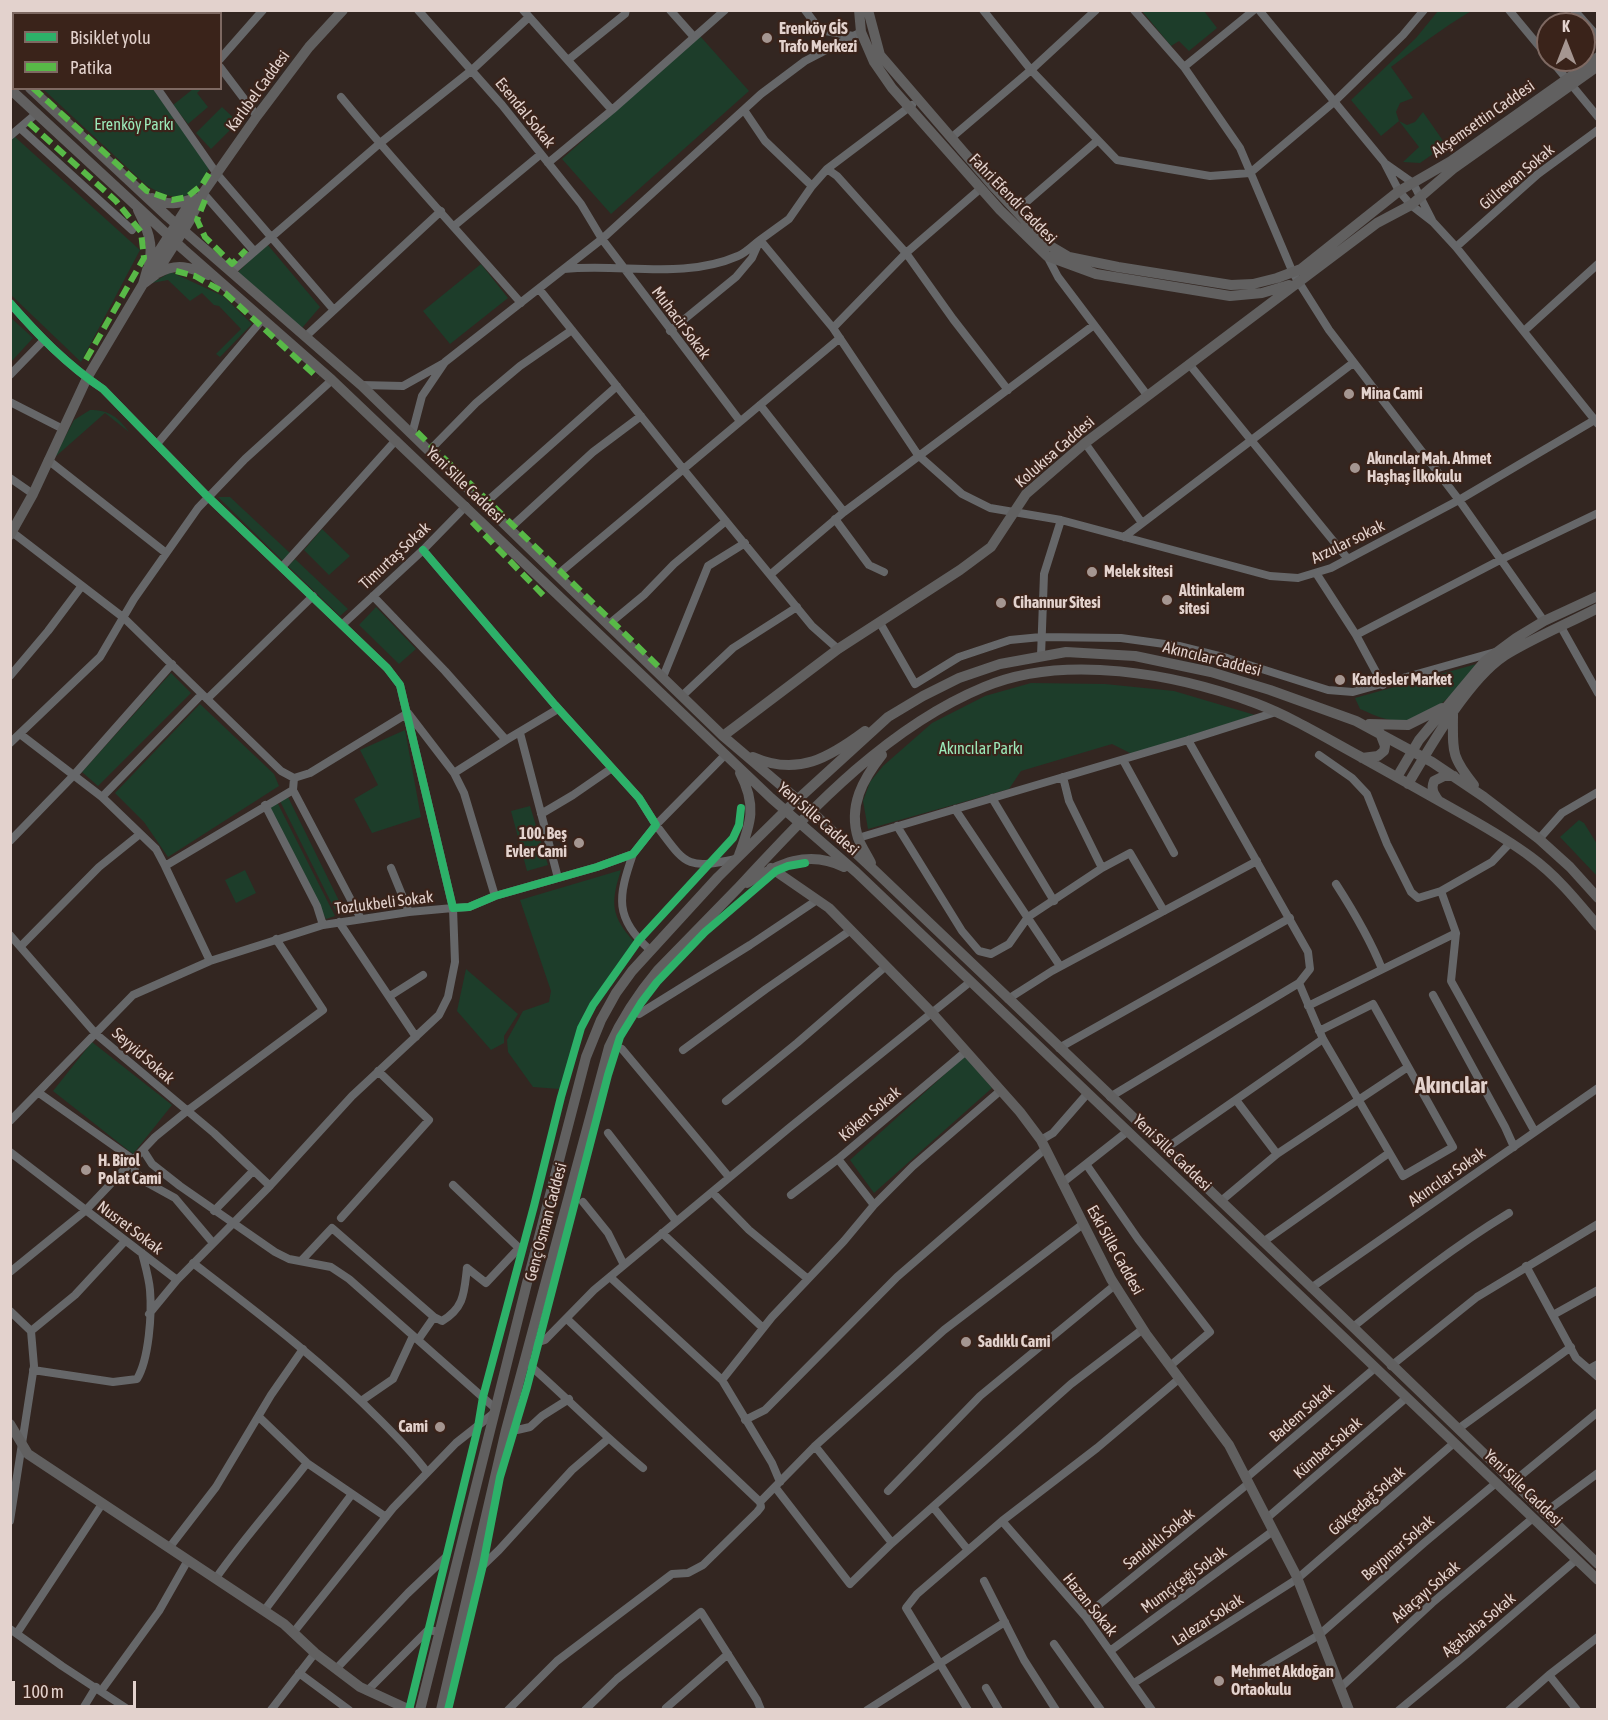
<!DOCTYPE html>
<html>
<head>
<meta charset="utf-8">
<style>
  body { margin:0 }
  #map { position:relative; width:1608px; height:1720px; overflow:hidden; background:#332621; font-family:"Asap Condensed",sans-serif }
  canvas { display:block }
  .frame { position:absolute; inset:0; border:12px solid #e3d2cd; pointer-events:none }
  .legend { position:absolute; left:12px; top:12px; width:210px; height:78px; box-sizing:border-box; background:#3a231a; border:2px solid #7e6962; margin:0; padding:8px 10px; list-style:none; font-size:18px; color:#e3d2cd }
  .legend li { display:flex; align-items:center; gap:12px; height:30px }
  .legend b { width:30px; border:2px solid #7e6962 }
  .north { position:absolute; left:1536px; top:12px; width:60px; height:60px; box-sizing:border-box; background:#3a231a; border:2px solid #7e6962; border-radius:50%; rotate:0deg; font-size:16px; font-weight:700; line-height:24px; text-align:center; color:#e3d2cd }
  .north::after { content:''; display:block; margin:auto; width:21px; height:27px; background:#a59691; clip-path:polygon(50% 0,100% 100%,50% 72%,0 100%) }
  .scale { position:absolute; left:12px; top:1681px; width:124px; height:27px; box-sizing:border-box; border:3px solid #e3d2cd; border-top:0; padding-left:8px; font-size:18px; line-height:21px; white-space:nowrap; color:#e3d2cd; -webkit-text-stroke:4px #3a231a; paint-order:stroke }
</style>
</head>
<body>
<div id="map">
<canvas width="1608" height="1720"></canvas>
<div class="frame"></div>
<ul class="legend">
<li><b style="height:8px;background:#2db169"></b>Bisiklet yolu</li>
<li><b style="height:8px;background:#58b947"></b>Patika</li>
</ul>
<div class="north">K</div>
<div class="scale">100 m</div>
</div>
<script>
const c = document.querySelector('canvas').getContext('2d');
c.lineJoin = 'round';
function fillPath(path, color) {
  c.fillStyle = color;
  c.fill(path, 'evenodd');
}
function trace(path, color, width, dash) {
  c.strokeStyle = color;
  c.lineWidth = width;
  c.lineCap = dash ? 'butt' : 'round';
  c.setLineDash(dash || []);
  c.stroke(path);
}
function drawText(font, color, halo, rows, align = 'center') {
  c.font = font + ' "Asap Condensed",sans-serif';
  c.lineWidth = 4.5;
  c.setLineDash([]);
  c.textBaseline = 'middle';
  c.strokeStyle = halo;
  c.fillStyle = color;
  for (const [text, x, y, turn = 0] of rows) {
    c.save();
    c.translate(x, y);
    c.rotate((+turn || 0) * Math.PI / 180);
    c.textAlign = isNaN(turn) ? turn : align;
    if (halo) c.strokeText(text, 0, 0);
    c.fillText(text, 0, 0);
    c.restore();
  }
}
fillPath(new Path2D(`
  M 1142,11 L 1204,11 L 1217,28 L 1189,51 L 1179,41 L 1171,46 Z
  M 1438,11 L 1471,11 C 1443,28 1417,47 1391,67 L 1413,98 L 1400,103 L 1396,112 L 1399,121 L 1407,125 L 1415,122 L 1423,112 L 1446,145 L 1420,163 L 1403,162 L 1419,147 L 1399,121 L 1381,136 L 1351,100 L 1416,38 Z
  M 700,36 L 749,91 L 611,214 L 562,159 Z
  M 202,88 L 197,93 L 208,107 L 188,124 L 173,105 L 193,89 Z
  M 43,89 L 153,89 L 209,168 C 195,203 175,203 146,185 Z
  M 222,107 L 238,122 L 211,149 L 196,133 Z
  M 14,136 L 140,250 L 81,362 L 11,295 L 10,139 Z
  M 267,244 L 320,307 L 302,328 L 238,272 Z
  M 481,264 L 508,298 L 450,344 L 423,311 Z
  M 171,272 L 223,296 L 252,324 L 220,357 L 216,354 L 241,329 L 219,306 L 214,305 L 202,293 L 190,301 L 168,280 L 152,283 Z
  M 10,317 L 33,338 L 11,362 L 10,362 Z
  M 90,410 C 109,410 118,417 129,432 L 105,413 L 54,458 L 74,420 Z
  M 218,497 L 230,497 L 290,553 L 283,561 Z
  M 322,529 L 350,556 L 329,575 L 304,550 Z
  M 295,559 L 348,609 L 340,616 L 288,566 Z
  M 376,607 L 416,649 L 399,664 L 359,625 Z
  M 1480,663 C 1455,690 1428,730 1386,719 C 1377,717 1368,712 1360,709 L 1355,698 Z
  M 171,673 L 191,693 L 98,786 L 82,772 Z
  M 1031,683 L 1105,684 L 1174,691 L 1255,715 L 1132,754 L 1112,744 L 1021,771 L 1009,789 L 868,829 L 863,801 L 870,782 L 883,766 L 932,723 L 985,696 Z
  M 200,704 L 274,774 L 279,786 L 168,857 L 144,822 L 115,793 Z
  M 405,730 L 421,817 L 372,833 L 354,799 L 378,785 L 360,750 Z
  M 288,797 L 345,913 L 338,916 L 280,801 Z
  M 277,802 L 335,916 L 326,919 L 269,806 Z
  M 530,806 L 548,865 L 527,871 L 511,811 Z
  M 1579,820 L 1584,823 L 1597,844 L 1597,876 L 1560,837 Z
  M 245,870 L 256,893 L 236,903 L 225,880 Z
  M 621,870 C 610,904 611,916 635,943 L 585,1011 L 560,1089 L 533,1087 L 508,1052 L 507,1040 L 523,1011 L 549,1002 L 551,991 L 520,900 Z
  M 466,969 L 518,1014 L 504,1036 L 504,1043 L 491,1050 L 457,1011 Z
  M 92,1042 L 172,1105 L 133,1154 L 53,1091 Z
  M 965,1056 L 992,1088 L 874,1193 L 850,1160 Z`), '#1d3d2a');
trace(new Path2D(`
  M 101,10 L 104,14
  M 418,10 L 502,105 L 581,204 L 602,239 L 740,421
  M 523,10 L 612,110
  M 670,10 L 694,37
  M 805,10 L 820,30 L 853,36
  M 983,10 L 1031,70 L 1117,160 L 1210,176 L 1250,173 L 1334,102 L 1403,35 L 1424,10
  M 1134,10 L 1184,67 L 1240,148 L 1293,273 L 1329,330 L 1459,500 L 1544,621
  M 1259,10 L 1384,162 L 1399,191 L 1411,205 L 1433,222 L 1456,247 L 1598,424
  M 1509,10 L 1548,57
  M 1574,10 L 1598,37
  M 34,14 L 36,10
  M 167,14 L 170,10
  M 10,39 L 14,36
  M 220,59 L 263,10
  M 568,60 L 625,14 L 626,10
  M 1551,60 L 1598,117
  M 220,67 L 257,116
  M 1184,67 L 1254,10
  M 157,88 L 217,174 L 333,309
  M 341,97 C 399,168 461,234 521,303
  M 744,110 L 765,141 L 812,186
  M 20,128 L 132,230
  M 10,136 L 37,113
  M 951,138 L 1031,70 L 1096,10
  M 548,163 L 612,110 L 725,10
  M 1386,164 L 1413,183 L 1432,220
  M 827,169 L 837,176 L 906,253 L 953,319 L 1008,390
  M 203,193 L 254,251
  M 1016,211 L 1098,140
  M 454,226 L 541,154
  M 1456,247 L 1538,174 L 1598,130
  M 1047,256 L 1058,277 L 1147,395
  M 564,269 C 621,263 683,280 738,256 C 746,253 753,245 760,240 L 833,328 L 918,455 L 962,494 L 990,508 L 1061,520 L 1270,576 L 1298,578 L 1331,568 L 1459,500 L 1598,418
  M 231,272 L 379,144 L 472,70 L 529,17
  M 539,289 L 684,470 L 812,626 L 838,649
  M 10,303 C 38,335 67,365 103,389 L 208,497 L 387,668 L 400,685 L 453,908 L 469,907 L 495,896 L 597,867 L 633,854 L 656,825 L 639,798 L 555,705 L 423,550
  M 833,328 L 906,253 L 980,189
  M 670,331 L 736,277 L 752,258 L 760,240 L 789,219 L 812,186 L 827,169 L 912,105
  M 1524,331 L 1598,264
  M 306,336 L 441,211
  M 1189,364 L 1348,559
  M 10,375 L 43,341
  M 361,385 L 403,386 L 444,363
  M 10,402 L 63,429
  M 760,405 L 844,512
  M 412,434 L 422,396 L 445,362 L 602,239 L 761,94 L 805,61 L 861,32
  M 1085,443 L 1142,523
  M 157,444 L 262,320
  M 429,451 L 476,403 L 520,366 L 572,330
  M 48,460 L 166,553
  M 10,478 L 33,494
  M 484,504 L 617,386
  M 835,519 L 869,565 L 884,572
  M 509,529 L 593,452 L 641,416
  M 12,532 L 124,618 L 281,771 L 294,778 L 310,773 L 408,713 L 454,773 L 506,740 L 445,671 L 373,596
  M 1124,537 L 1353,363
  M 282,567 L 396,440
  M 1316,573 L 1356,635 L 1383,685
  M 771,574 L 844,512 L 1094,325
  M 557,575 L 840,338
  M 880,623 L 915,684 L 959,657 L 1010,640 L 1041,637 L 1121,638 L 1179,646 L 1227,658 L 1328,690 L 1353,692 L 1495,652
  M 343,624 L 423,550 L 466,506
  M 609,624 L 644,595 L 674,564 L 726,521
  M 1561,627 L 1598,693
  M 1356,635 L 1502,559 L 1598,513
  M 1041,656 L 1044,574 L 1061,520
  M 10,676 L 48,631 L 81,587
  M 663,677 L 708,566 L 745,543
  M 682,696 L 733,648 L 797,607
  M 207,699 L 313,596
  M 520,733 L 558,878
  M 20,734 L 102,797 L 156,849 L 165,866
  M 506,740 L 558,709
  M 10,743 L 100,657 L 134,599 L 198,508 L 245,459 L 332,380
  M 725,755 L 656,825 C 686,864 684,870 736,859
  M 1319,755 L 1352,778 L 1367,794 L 1387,844 L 1411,892 L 1418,898 L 1441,891
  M 1123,760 L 1174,853
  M 454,773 L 464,793 L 495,896
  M 1063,777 L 1069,801 L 1102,868
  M 293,790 L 361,919
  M 102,797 L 202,694
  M 992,798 L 1054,901
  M 265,805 L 317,906 L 323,925
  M 955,809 L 1060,966
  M 541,814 L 573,795 L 612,768
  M 897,826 L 962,931 L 979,951 L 991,954 L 1009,944 L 1028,917 L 1102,868 L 1130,853 L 1164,911
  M 858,838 L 1188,740 L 1276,712
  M 1539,839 L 1562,813 L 1598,792
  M 10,841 L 74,775 L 172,664
  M 1510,843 L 1492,862 L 1441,891 L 1456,933 L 1451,981 L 1535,1132
  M 633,854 C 618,897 614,918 650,950
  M 391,868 L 409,912
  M 1336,884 C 1354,912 1370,939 1382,969
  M 339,922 L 416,1037
  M 10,935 L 96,1034 L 214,1133 L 270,1186
  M 21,946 L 99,867 L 140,834
  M 210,961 L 165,866 L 293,790 L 294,778
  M 1299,983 C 1307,1002 1315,1021 1323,1039 L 1403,1176 L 1453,1147 L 1373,1004 L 1319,1031
  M 1433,995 L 1505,1127 L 1514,1147
  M 390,996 L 423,975
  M 1008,999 L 1052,971 L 1257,861
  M 1308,1006 L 1456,933
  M 639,1014 L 750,945 L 817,900
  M 1059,1048 L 1290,918
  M 622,1049 L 729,1177
  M 683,1050 L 766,989 L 851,930
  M 39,1093 L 134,1160 L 135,1172 L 146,1182 L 175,1198 L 213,1243
  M 1110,1097 L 1299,983 L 1310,969 L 1308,952 L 1188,740
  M 1236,1100 L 1277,1154
  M 726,1101 L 797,1043 L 886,966
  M 10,1121 L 133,995 L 210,961 L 323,925 L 409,912 L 453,908 L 455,962 L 448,997 L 439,1015 L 352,1096 L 267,1189 L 177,1280 L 149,1314
  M 608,1133 L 676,1221
  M 1041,1140 L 1053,1133 L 1087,1094
  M 1165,1149 L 1323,1039
  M 143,1150 L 152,1164 L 180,1186 L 275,1252 L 289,1259 L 331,1267 L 349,1279 L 496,1409
  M 10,1152 L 177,1280
  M 838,1159 L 874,1205
  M 1086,1164 L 1138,1239 L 1210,1332 L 1170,1366
  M 1062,1183 L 1128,1131
  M 453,1185 L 519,1248 L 486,1283 L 467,1268
  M 712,1192 L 749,1230 L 808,1279
  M 791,1195 L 838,1159 L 965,1052
  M 1221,1201 L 1277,1154 L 1408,1067
  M 583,1202 L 608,1233 L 624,1265
  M 214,1211 L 253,1171
  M 341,1218 L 429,1120 L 378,1071
  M 662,1233 L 763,1328
  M 1263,1242 L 1389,1153
  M 301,1261 L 332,1228 L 434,1317 L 418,1340
  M 193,1263 C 258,1313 323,1362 381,1421 C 397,1437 413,1453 427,1472
  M 1526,1266 L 1576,1358 L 1598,1377
  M 10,1272 L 85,1211 L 155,1137 L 187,1111 L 323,1010 L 276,939
  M 610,1277 L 722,1380 L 772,1317 L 844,1241 L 874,1205 L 913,1166 L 1000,1091
  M 1311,1288 L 1598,1088
  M 10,1311 L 31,1331 L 34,1366 L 10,1521
  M 1553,1315 L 1598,1290
  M 434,1317 L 442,1321 C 465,1307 464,1292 467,1268
  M 567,1319 L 760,1502 L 815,1446 L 944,1330 L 1083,1224
  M 1353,1327 C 1404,1286 1453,1247 1509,1213
  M 31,1331 L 75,1295 L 125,1241
  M 529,1345 L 545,1340 L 594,1290 L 789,1128 L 970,982
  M 525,1361 C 565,1396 602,1434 643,1468
  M 1391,1366 L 1477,1297 L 1598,1224
  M 1589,1369 L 1598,1364
  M 33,1370 L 113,1382 L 137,1379 C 149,1359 152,1314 150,1290 C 149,1278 145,1265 142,1253
  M 722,1380 L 772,1463 L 780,1482
  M 361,1401 L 393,1379 L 413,1336
  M 259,1417 L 307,1463 L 386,1517
  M 745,1420 L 765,1410 L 897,1277 L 1045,1149
  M 1458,1429 L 1571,1347
  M 506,1430 L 517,1430 L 530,1427 L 542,1416 L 569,1399
  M 815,1446 L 892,1543
  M 1246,1478 L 1375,1368
  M 1513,1482 L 1598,1412
  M 775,1487 L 850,1584 L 892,1543 L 1071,1384 L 1143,1329
  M 888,1491 L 980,1396 L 1115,1285
  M 933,1507 L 968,1550
  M 1544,1513 L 1598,1473
  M 1267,1518 L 1406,1398
  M 1002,1521 L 1085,1616 L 1152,1710
  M 169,1548 L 216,1487 L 271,1395 L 303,1349
  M 474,1574 L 499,1550 L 572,1470 L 608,1439
  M 216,1578 C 244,1538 277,1502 307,1463
  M 984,1581 L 1024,1660 L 1056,1710
  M 264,1611 L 352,1494
  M 1085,1616 L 1249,1483
  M 10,1629 L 62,1666 L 129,1710
  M 17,1633 L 102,1504
  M 293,1633 L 393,1508 L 456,1443 L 494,1413
  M 1054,1644 L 1101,1710
  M 1110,1651 L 1273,1531
  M 336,1669 L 408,1593 L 446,1557
  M 299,1673 L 349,1710
  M 1549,1675 L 1577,1710
  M 1250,1676 L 1319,1635 L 1424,1543 L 1496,1483
  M 1134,1683 L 1297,1579 L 1454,1443
  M 986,1688 L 999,1710
  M 1340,1688 L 1432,1603 L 1533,1518
  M 101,1691 L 159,1611 L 188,1560
  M 367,1691 L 428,1630 L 440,1632
  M 666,1708 L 728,1654
  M 82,1710 L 96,1687
  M 271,1710 L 315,1653
  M 508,1710 L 557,1661 L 672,1574 L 688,1573 L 703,1565 L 757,1512 L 761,1507 L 760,1502
  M 585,1710 L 617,1679 L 701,1612 L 757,1700 L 761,1710
  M 867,1710 L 1005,1622
  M 968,1710 L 906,1608 L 917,1594 L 1002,1521 L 1097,1448 L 1180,1378
  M 1399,1710 L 1468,1653 L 1576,1560
  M 1509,1710 L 1549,1675 L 1598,1637`), '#666769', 8);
trace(new Path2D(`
  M 859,10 L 861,32 L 874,62 L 892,88 L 1000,210 L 1047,256 L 1096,274 L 1230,296 L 1262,293 L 1289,285
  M 868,10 L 880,55 L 992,185 L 1047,244 L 1069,257 L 1118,267 L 1231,285 L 1253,284 L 1277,278 L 1301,269 L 1399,191 L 1451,161 L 1598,57
  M 10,71 L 14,74
  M 30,88 L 168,217 L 361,385 L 723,736 L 811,811 L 875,871 L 1353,1327 L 1598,1564
  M 10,89 L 183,249 L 332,380 L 771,798 L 856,872 L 1598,1580
  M 152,198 C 167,206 180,204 195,198
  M 138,210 C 147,228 154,244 149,264
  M 158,273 C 176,263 191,267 208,275
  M 143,284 L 155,275 L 190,220 L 203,193 L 257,116 L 309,47 L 343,10
  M 10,535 L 33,494 L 87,378 L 143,284 L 147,270 L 193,198
  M 1453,714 C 1453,751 1450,755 1474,785
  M 1369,724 L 1408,725 L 1442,708
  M 723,736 L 838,649 L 960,570 L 991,547 L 1026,494 L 1085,443 L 1377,223 L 1411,205 L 1453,169 L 1598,66
  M 753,757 C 798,777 830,757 865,731
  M 1362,758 L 1378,756 L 1384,751 L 1385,746 L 1380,733
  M 1397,777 L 1419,740 L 1485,661 L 1516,638 L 1544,621 L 1598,596
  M 1408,784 C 1430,747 1468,680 1504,656 C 1533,638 1567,624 1598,608
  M 1438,800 C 1433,793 1431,789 1434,781 L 1444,776 L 1454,776
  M 739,855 C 751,823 757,805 740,773
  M 871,863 C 867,855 861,846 858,838 C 848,806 863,779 882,755
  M 771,868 L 829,908 L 932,1013 L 1020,1112 L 1041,1140 L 1111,1279 L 1146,1334 L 1229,1445 L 1296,1575 L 1349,1710
  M 747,883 C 778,864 808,849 844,867
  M 10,1424 L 28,1454 L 284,1624 L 315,1653 L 360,1687 L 410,1710
  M 420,1710 L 527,1283 L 586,1057 L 601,1020 L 616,993 L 632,971 L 718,877 L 785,811 L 888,717 L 923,696 L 959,678 L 1000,664 L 1066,652 L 1135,656 L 1211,672 L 1270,690 L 1356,721 L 1432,762 L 1484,797 L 1539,839 L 1570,867 L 1598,898
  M 441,1710 L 506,1430 L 609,1047 C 622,1018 638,994 658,970 C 684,943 711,916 737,889 C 809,812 885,728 984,687 C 1064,653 1176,674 1255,703 C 1292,717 1326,738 1361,757 C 1395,776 1430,796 1464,815 C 1487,828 1510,841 1531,857 C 1557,876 1577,901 1598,926`), '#616060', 10);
trace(new Path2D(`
  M 10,68 L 14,71
  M 33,88 L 147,191 L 172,200 L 187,197 L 202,185 L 210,172
  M 29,123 L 116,201 L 141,232 L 144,258 L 83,365
  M 205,200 L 197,220 L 205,237 L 232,264 L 246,250
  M 176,271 L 195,276 L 225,293 L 318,378
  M 417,432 L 660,668
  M 472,522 L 544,596`), '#58b947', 6, [12, 6]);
trace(new Path2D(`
  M 10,303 C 38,335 67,365 103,389 L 208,497 L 387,668 L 400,685 L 453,908 L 469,907 L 495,896 L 597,867 L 633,854 L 656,825 L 639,798 L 555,705 L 423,550
  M 409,1710 L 478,1427 L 483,1397 L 534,1206 L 561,1097 L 581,1028 L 593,1005 L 639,940 L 733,838 L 739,825 L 741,808
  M 448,1710 L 483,1565 L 500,1477 L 527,1387 L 608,1075 L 620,1037 L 641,1003 L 657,982 L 705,932 L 776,871 L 788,866 L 805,863`), '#2db169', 8);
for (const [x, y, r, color] of [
  [767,38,6,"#a59691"],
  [1349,394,6,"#a59691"],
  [1355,468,6,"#a59691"],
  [1092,572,6,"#a59691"],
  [1167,600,6,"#a59691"],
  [1001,603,6,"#a59691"],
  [1340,680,6,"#a59691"],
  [579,843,6,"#a59691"],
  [86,1170,6,"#a59691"],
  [966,1342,6,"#a59691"],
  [440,1427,6,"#a59691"],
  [1219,1681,6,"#a59691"]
]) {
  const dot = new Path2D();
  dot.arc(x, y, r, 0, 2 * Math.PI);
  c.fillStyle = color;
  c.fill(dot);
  trace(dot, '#3a231a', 2);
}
drawText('bold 16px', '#e3d2cd', '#3a231a', [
  ["Erenköy GİS",779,29],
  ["Trafo Merkezi",779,47],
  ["Mina Cami",1361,394],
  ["Akıncılar Mah. Ahmet",1367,459],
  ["Haşhaş İlkokulu",1367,477],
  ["Melek sitesi",1104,572],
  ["Altinkalem",1179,591],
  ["sitesi",1179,609],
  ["Cihannur Sitesi",1013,603],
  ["Kardesler Market",1352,680],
  ["100. Beş",567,834,"right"],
  ["Evler Cami",567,852,"right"],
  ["H. Birol",98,1161],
  ["Polat Cami",98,1179],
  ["Sadıklı Cami",978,1342],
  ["Cami",428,1427,"right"],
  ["Mehmet Akdoğan",1231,1672],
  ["Ortaokulu",1231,1690]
], 'left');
drawText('16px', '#e3d2cd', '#3a231a', [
  ["Karlıbel Caddesi",258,91,-54],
  ["Esendal Sokak",525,113,51],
  ["Akşemsettin Caddesi",1483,119,-35],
  ["Gülrevan Sokak",1517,177,-40],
  ["Fahri Efendi Caddesi",1013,199,46],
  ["Muhacir Sokak",681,323,53],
  ["Kolukısa Caddesi",1055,452,-41],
  ["Yeni Sille Caddesi",465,485,44],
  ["Arzular sokak",1348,542,-26],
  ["Timurtaş Sokak",395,556,-43],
  ["Akıncılar Caddesi",1212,659,14],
  ["Yeni Sille Caddesi",818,819,41],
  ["Tozlukbeli Sokak",384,903,-7],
  ["Seyyid Sokak",143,1056,41],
  ["Köken Sokak",870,1114,-40],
  ["Yeni Sille Caddesi",1172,1153,44],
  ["Akıncılar Sokak",1447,1177,-35],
  ["Genç Osman Caddesi",546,1222,-75],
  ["Nusret Sokak",130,1228,37],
  ["Eski Sille Caddesi",1115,1250,61],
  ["Badem Sokak",1302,1413,-41],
  ["Kümbet Sokak",1328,1448,-41],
  ["Yeni Sille Caddesi",1523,1488,44],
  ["Gökçedağ Sokak",1367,1501,-41],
  ["Sandıklı Sokak",1159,1539,-39],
  ["Beypınar Sokak",1398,1548,-41],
  ["Mumçiçeği Sokak",1184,1580,-36],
  ["Adaçayı Sokak",1426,1592,-41],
  ["Hazan Sokak",1090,1605,51],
  ["Lalezar Sokak",1208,1620,-33],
  ["Ağababa Sokak",1479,1625,-40]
]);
drawText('16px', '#9be8b8', '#3a231a', [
  ["Erenköy Parkı",134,125],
  ["Akıncılar Parkı",981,749]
]);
drawText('bold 22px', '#e3d2cd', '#3a231a', [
  ["Akıncılar",1451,1086]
]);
</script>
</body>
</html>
